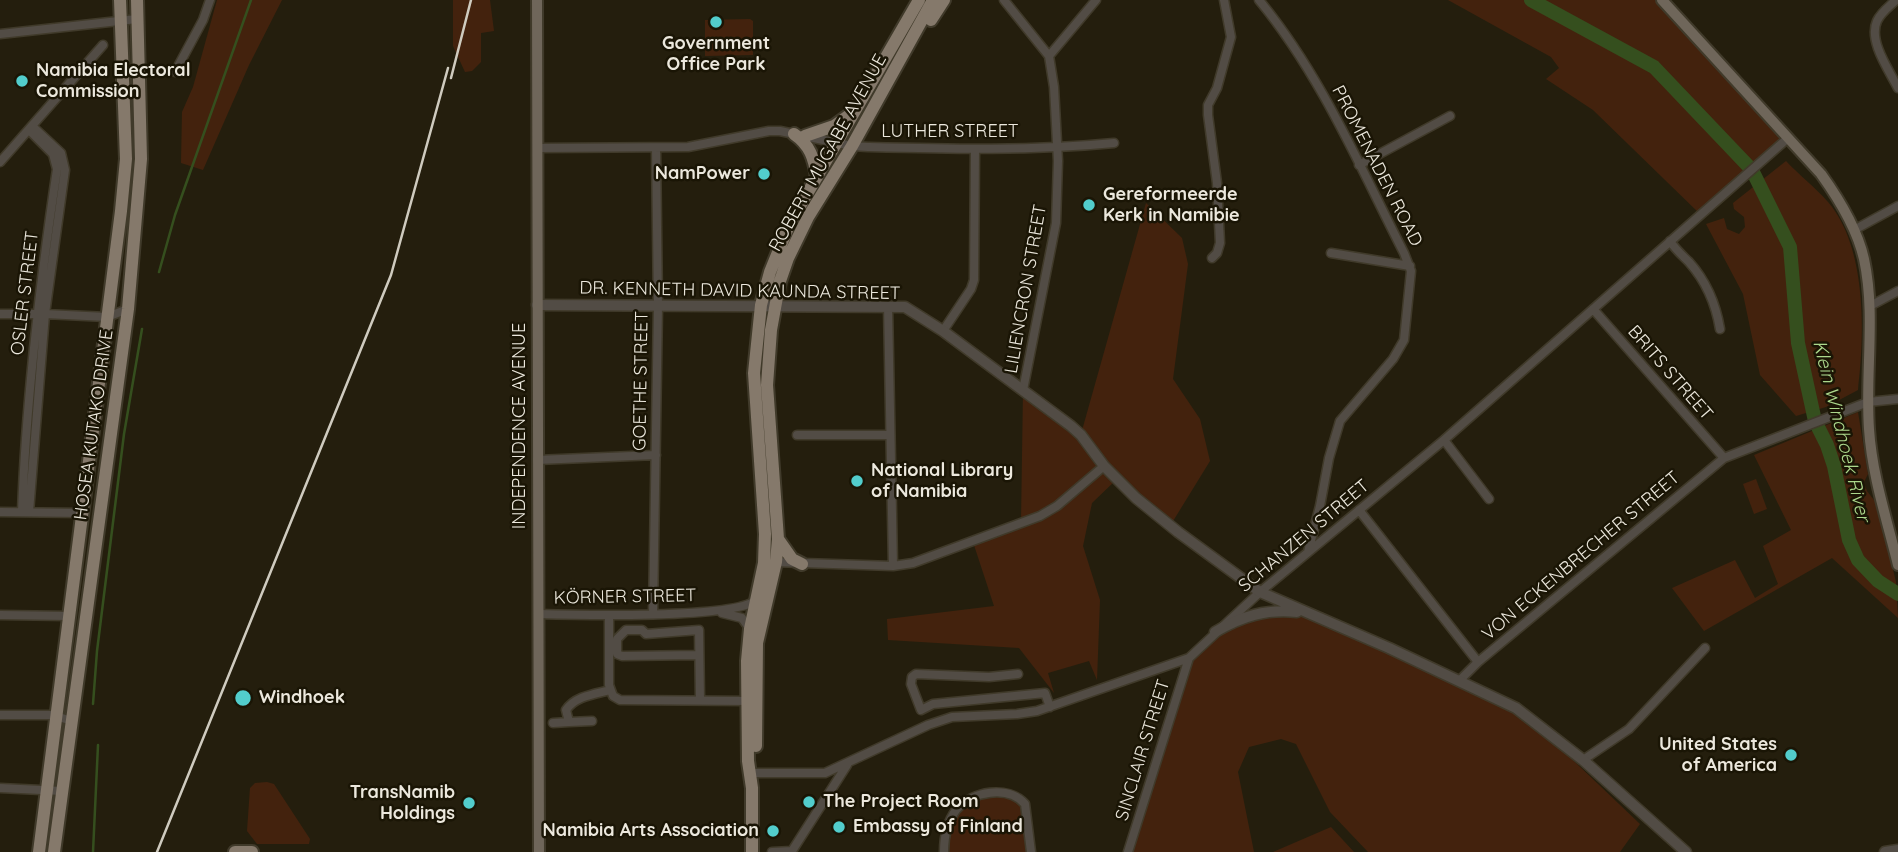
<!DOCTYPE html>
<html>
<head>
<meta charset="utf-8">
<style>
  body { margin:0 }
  canvas { display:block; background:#241e0d }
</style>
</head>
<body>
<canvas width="1898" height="852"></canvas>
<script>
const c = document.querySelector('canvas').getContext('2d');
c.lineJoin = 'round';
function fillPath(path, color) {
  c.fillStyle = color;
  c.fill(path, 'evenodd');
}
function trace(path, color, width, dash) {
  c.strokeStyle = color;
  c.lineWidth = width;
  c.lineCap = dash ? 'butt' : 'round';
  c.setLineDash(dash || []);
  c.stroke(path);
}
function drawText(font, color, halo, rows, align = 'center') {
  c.font = font + ' Quicksand,sans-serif';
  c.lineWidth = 5;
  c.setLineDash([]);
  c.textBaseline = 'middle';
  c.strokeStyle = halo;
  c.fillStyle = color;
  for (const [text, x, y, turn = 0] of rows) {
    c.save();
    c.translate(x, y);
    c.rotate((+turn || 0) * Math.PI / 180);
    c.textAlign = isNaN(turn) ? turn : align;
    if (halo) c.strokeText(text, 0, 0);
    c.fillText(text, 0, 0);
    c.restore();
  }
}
fillPath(new Path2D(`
  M 217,0 L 282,0 L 249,65 L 203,170 L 181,163 L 182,112 L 193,87 Z
  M 453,0 L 490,0 L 494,31 L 481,33 L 481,62 L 472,71 L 465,72 L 453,46 Z
  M 1448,0 L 1661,0 L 1788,138 L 1701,215 L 1593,110 L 1546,79 L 1559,68 L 1551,57 Z
  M 750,19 L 753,21 L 753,55 L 705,56 L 705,20 Z
  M 1786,161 C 1799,175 1816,188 1828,202 C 1867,247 1865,335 1858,390 L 1826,407 L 1796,416 L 1760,375 L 1743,294 L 1706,224 L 1724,218 L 1727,229 L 1739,234 L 1745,227 L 1744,217 L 1734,209 L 1733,203 Z
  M 1146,203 L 1182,238 L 1188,264 L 1173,379 L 1200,419 L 1210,461 L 1170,526 L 1117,479 L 1092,503 L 1083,546 L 1100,600 L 1097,680 L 1089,661 L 1048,673 L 1054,693 L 1019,648 L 888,640 L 887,619 L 994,606 L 973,542 L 1021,523 L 1023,390 L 1081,434 Z
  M 1858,412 L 1868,474 L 1864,482 L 1867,491 L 1877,504 L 1896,582 L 1898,618 L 1832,558 L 1704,631 L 1672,588 L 1735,560 L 1755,598 L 1778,584 L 1763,546 L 1791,530 L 1754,455 Z
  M 1756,479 L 1767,509 L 1754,514 L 1743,484 Z
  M 1259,613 L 1304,613 L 1504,700 L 1555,743 L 1640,824 L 1620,852 L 1368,852 L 1330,812 L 1296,744 L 1281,739 L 1249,747 L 1238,772 L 1254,852 L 1128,852 L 1189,658 L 1215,632 Z
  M 267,782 L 274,784 L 310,839 L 309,844 L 257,844 L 247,831 L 250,788 L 255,783 Z
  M 991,793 L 1020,799 L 1031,852 L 944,852 L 944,841 L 957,809 Z
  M 1331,827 L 1354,852 L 1273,852 Z`), '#43220d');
trace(new Path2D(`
  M 159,272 L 175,215 L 251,0
  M 93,704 L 97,651 L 124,434 L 142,329
  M 93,852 L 98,745`), '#354f1e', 2.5);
trace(new Path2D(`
  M 1531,0 L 1654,67 L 1752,170 L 1790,247 L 1798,343 L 1815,421 L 1827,445 L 1834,466 L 1849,540 L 1858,560 L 1878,581 L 1898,594`), '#354f1e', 14);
const minor = new Path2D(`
  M 1004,0 L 1049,56 L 1054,87 L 1058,161 L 1056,223 L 1023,390
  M 1259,0 C 1321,75 1360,167 1404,253 L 1411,271 L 1404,340 L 1393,359 L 1340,421 L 1329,458 L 1320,506 L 1308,552
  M 1896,0 C 1890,6 1881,12 1877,21 C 1868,41 1889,70 1898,88
  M 0,34 L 137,19
  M 1049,56 L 1096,0
  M 175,72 L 203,20 L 210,0
  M 538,148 L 688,147 L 769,131 L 780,131 L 852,146 L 868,147 C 951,149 1032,151 1114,143
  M 0,162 L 103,45
  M 1359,165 L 1450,116
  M 1854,230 L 1898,206
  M 1670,241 C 1675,249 1682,255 1689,262 C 1706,281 1716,305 1720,329
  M 1331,253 L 1410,266
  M 1212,258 L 1217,253 L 1220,243 L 1217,183 L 1208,115 L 1208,105 L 1217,88 L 1231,37 L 1224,0
  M 888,306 L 893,566
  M 1870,306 L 1898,291
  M 1593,309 L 1724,458
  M 0,314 L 37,314
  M 45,314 L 107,317 L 128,309
  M 943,331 L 971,289 L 974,280 L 975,150
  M 797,435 L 890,435
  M 1444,440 L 1489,499
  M 537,460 L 656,455
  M 1359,510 L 1478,662
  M 0,512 L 83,513
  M 22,512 C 26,397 40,283 57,169 L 53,154 L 31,132
  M 29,512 L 45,314 L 65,170 L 61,153 L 32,126
  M 773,562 L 893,566 L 913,563 L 1040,516 L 1057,506 L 1104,466
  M 653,613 L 658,306 L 656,149
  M 722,613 L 742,618 L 749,628
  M 538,614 C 574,615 735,619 756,600
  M 0,615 L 70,616
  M 609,615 L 609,685 L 613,696 L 620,700 L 750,701
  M 699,655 L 622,656 L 617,654 L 617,639 L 626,630 L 642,630 L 646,634 L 699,630 L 700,700
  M 1018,674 L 989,677 L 916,674 L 912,677 L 911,684 L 921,710 L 933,704 L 1045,693 L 1050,707
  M 1460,680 L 1478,662 L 1724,458 L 1868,402 L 1898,399
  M 0,715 L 52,715 L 72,721
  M 592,721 L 569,722 L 566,710 C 575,696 595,694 610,690
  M 553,723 L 569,722
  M 1583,760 L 1629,729 L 1705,648
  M 749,773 L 825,773 L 928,725 L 952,717 L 1017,714 L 1037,711 L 1189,658 L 1260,592 L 1444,440 L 1788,138
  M 0,788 L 62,791
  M 792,851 L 847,765
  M 772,852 L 792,851
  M 944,852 C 944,838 947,822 956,810 C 972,791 1008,785 1025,804 L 1031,852
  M 1128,852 L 1189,658`);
const tertiary = new Path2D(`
  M 537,305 L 905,307 L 943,331 L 1071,426 L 1081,435 L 1104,466 L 1136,498 L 1178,532 L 1260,592 L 1389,648 L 1516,708 L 1583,760 L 1686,852
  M 1215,632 C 1242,616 1266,609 1297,612
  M 1885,852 L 1898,850`);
const secondary = new Path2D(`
  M 537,0 L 539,852
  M 1662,0 L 1821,174 C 1839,199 1857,228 1864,259 C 1876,315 1865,373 1869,429 C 1872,475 1887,520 1898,565`);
const primary = new Path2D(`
  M 931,20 L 944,0
  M 794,134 C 810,145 814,158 817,177
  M 805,136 L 834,126 L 852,113
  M 778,539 L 792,559 L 802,564
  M 756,746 L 757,643 L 776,562 L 778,539 L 767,385 L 771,330 L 780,281 L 788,258 L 808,217 L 852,146 L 933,0
  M 39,852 L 121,211 L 126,159 L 120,0
  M 54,852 L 128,309 L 141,159 L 137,0
  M 235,852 L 252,852
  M 752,852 L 752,788 L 748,761 L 747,661 L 750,629 L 764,563 L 765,534 L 754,373 L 761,305 L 770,272 L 789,225 L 919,0`);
trace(minor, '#403a2a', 11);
trace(tertiary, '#403a2a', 13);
trace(secondary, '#403a2a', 14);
trace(primary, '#403a2a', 16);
trace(minor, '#524c45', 8);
trace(tertiary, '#524c45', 10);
trace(secondary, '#6f665a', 10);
trace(primary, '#85796b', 12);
trace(new Path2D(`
  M 451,78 L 471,0
  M 157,852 L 391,275 L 448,68`), '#cfcbbf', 2.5);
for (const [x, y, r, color] of [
  [716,22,7,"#52cdcc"],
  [22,81,7,"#52cdcc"],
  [764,174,7,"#52cdcc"],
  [1089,205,7,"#52cdcc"],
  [857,481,7,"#52cdcc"],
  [243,698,9,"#52cdcc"],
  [1791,755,7,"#52cdcc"],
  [809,802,7,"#52cdcc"],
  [469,803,7,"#52cdcc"],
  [839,827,7,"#52cdcc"],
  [773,831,7,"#52cdcc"]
]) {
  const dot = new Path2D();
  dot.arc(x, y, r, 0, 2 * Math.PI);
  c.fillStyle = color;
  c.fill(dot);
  trace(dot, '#1a1505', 2.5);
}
drawText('bold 18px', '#ece8dd', '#1a1505', [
  ["Government",716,44,"center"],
  ["Office Park",716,65,"center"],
  ["Namibia Electoral",36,71],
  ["Commission",36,92],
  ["NamPower",750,174,"right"],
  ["Gereformeerde",1103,195],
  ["Kerk in Namibie",1103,216],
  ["National Library",871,471],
  ["of Namibia",871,492],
  ["Windhoek",259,698],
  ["United States",1777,745,"right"],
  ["of America",1777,766,"right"],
  ["TransNamib",455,793,"right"],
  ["Holdings",455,814,"right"],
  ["The Project Room",823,802],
  ["Embassy of Finland",853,827],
  ["Namibia Arts Association",759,831,"right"]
], 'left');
drawText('18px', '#ece8dd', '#1a1505', [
  ["LUTHER STREET",950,132],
  ["ROBERT MUGABE AVENUE",828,153,-61],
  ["PROMENADEN ROAD",1377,166,63],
  ["LILIENCRON STREET",1026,289,-80],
  ["DR. KENNETH DAVID KAUNDA STREET",740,291,1],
  ["OSLER STREET",25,293,-83],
  ["BRITS STREET",1670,373,49],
  ["GOETHE STREET",641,381,-89],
  ["HOSEA KUTAKO DRIVE",94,425,-82],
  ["INDEPENDENCE AVENUE",520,426,-90],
  ["SCHANZEN STREET",1304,536,-40],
  ["VON ECKENBRECHER STREET",1581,556,-40],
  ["KÖRNER STREET",625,597,-1],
  ["SINCLAIR STREET",1143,750,-73]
]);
drawText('italic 19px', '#acd88c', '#1a1505', [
  ["Klein Windhoek River",1841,431,76]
]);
</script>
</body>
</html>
